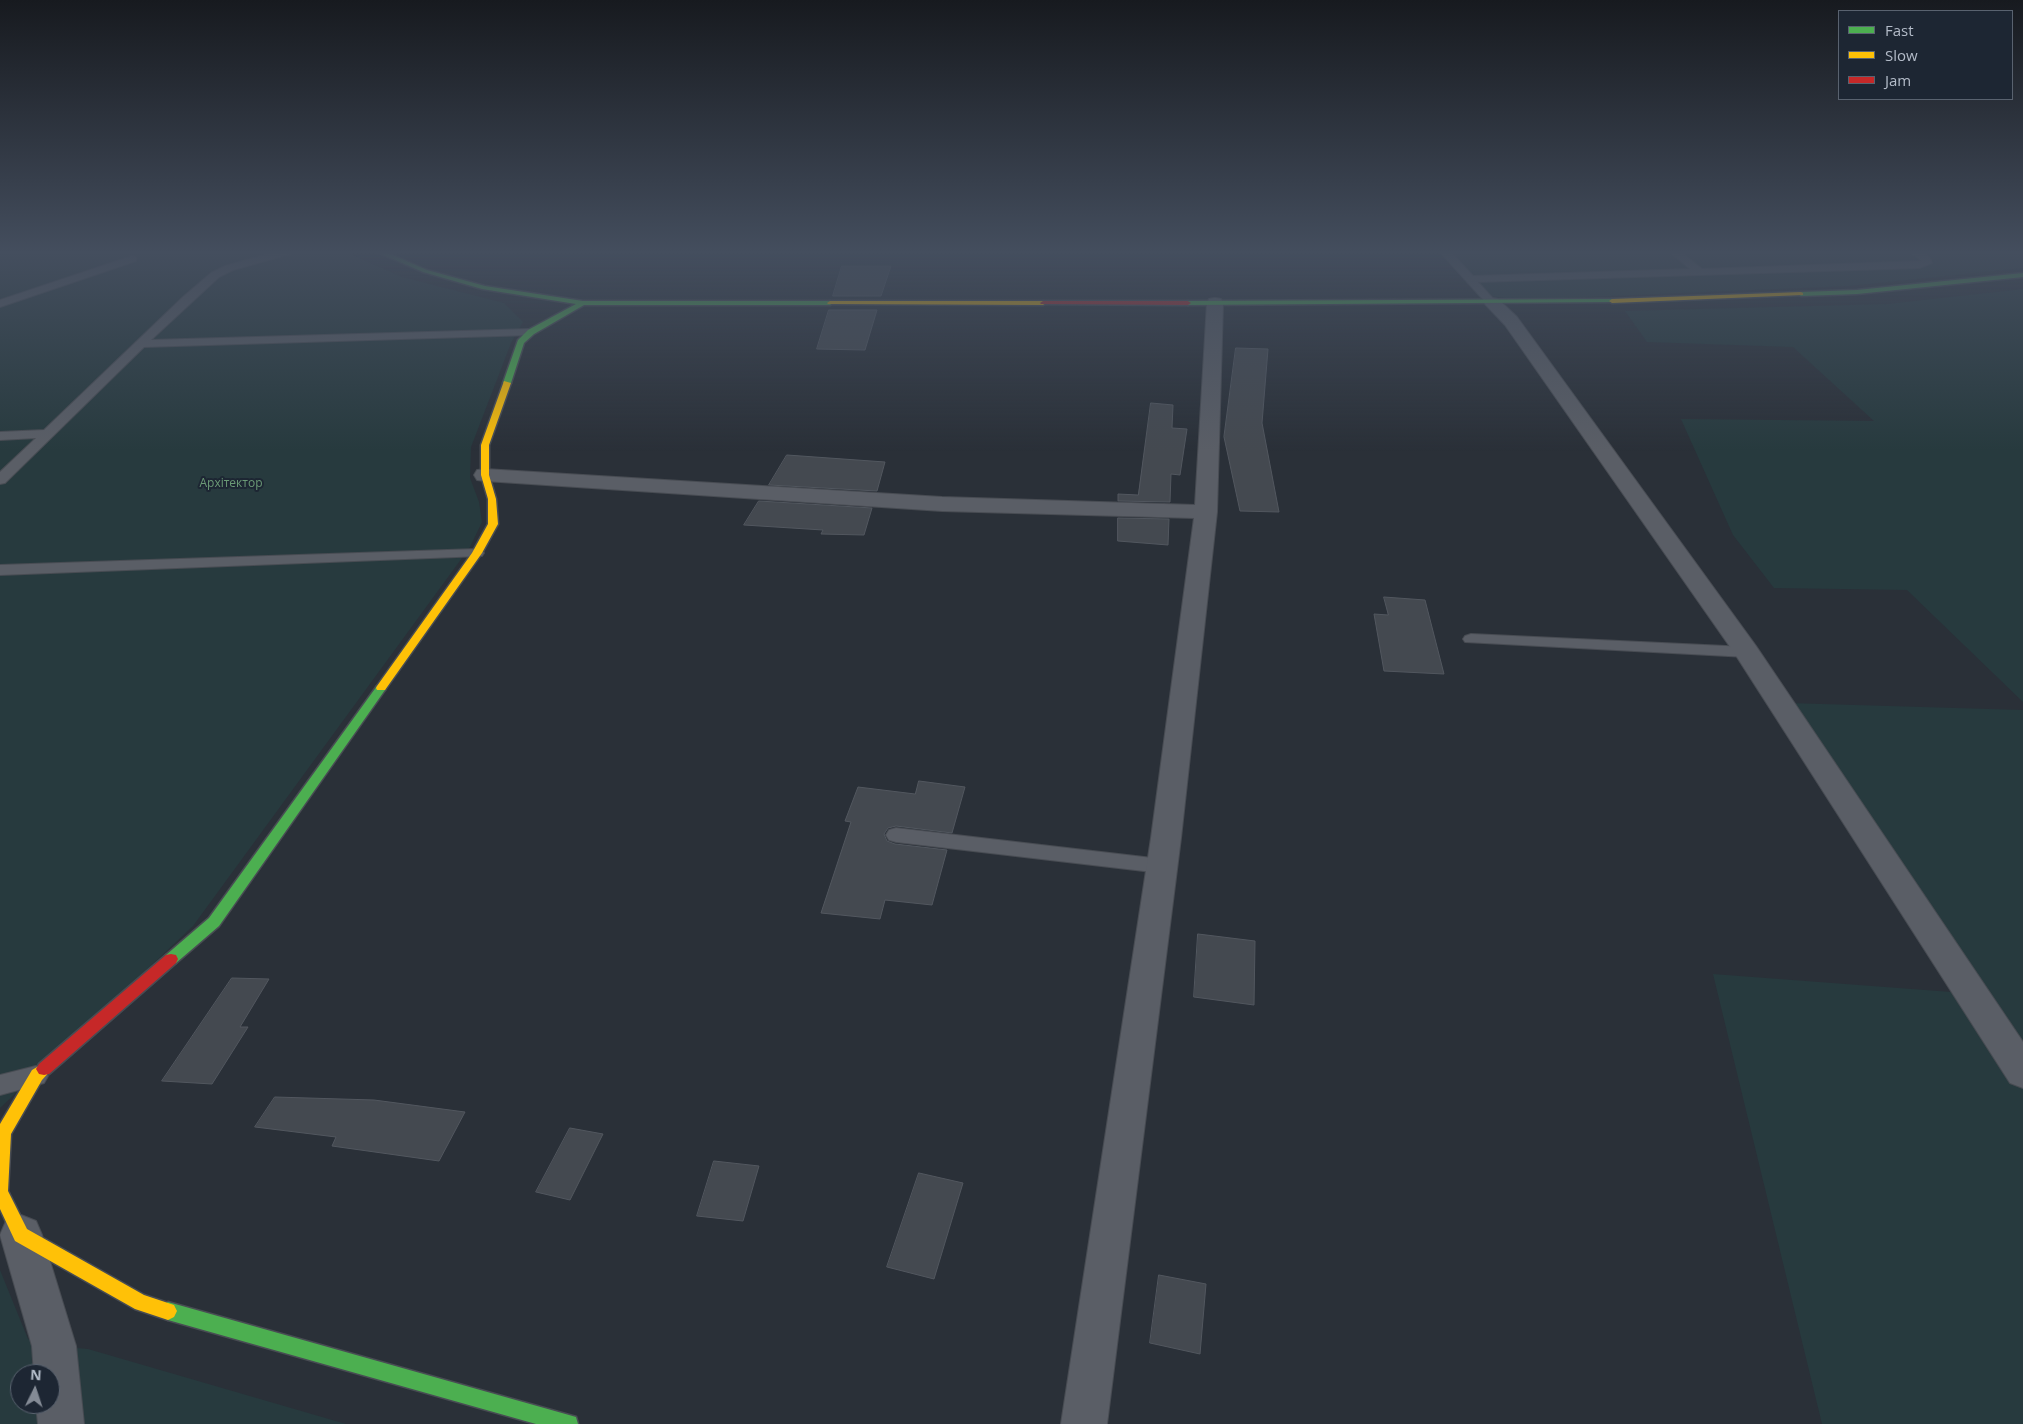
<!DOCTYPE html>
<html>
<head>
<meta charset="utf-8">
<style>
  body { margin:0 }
  #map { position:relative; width:2023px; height:1424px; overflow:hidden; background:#2a3038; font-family:"Open Sans",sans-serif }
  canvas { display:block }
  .legend { position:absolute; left:1838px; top:10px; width:175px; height:90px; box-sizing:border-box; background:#1d2633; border:1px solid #59626f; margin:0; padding:6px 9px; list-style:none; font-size:15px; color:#b4bcc9 }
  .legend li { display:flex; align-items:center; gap:10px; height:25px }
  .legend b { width:25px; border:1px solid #59626f }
  .north { position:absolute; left:10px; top:1364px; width:50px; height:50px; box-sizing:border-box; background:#1d2633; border:1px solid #59626f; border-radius:50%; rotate:4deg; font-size:14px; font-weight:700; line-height:20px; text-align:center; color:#b4bcc9 }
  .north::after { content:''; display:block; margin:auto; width:18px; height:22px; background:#848b96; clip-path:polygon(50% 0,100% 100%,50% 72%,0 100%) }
</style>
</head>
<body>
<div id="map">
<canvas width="2023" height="1424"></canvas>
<ul class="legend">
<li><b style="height:6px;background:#4caf50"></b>Fast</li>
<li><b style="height:6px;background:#ffc107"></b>Slow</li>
<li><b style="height:6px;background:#c62828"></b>Jam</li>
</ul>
<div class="north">N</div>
</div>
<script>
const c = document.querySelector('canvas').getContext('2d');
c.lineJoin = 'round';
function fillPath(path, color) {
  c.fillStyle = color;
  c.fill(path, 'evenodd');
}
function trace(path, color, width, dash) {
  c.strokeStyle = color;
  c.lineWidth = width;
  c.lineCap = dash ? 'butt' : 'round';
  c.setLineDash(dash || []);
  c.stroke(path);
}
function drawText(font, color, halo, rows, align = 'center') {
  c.font = font + ' "Open Sans",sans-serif';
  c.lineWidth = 4;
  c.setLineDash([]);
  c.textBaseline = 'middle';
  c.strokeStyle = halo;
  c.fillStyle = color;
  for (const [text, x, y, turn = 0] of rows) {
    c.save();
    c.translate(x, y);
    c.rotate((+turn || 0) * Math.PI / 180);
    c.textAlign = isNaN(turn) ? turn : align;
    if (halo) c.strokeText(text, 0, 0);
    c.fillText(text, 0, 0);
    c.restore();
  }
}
fillPath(new Path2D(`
  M 0,252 L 346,252 L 402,277 L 504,303 L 523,322 L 511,343 L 471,447 L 470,478 L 479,502 L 482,522 L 470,547 L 193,926 L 0,1108 Z
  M 1445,252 L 2023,252 L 2023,268 L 1849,286 L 1516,300 L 1492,296 Z
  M 2023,289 L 2023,702 L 1907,590 L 1774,588 L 1733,535 L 1681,419 L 1874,421 L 1793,347 L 1647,342 L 1625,311 L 1887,304 Z
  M 1788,703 L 2023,710 L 2023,1424 L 1822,1424 L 1713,974 L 1991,995 Z
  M 0,1270 L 28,1339 L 54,1346 L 88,1349 L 346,1424 L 0,1424 ZM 20,1374 L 50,1374 L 50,1404 L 20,1404 Z`), '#273a3e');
const building = new Path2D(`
  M 842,266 L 891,266 L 881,296 L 833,296 Z
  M 829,310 L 877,310 L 865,350 L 817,349 Z
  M 1236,348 L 1268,349 L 1262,423 L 1279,512 L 1240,511 L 1224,437 Z
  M 1151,403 L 1173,405 L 1172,428 L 1187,429 L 1180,475 L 1171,474 L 1170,502 L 1118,501 L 1118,494 L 1138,495 Z
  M 787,455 L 885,462 L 877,491 L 769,485 Z
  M 759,501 L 872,508 L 864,535 L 821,534 L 823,530 L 744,525 Z
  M 1118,518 L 1169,519 L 1168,545 L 1118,541 Z
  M 1384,597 L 1425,600 L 1444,674 L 1384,671 L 1374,614 L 1388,615 Z
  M 919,781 L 965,787 L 952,833 L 896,826 L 888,828 L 884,834 L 887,841 L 895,844 L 947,850 L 932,905 L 885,900 L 880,919 L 821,913 L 851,822 L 845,821 L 858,787 L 915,794 Z
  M 1198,934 L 1255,941 L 1254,1005 L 1194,997 Z
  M 232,978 L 269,979 L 240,1027 L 248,1027 L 212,1084 L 162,1081 Z
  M 275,1097 L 374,1100 L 465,1112 L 439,1161 L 332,1146 L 336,1137 L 255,1127 Z
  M 570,1128 L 603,1134 L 570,1200 L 536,1192 Z
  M 714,1161 L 759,1166 L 743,1221 L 697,1216 Z
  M 919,1173 L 963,1183 L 934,1279 L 887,1267 Z
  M 1159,1275 L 1206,1284 L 1200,1354 L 1150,1343 Z`);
fillPath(building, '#444950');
trace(building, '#52575f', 1);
const lane = new Path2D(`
  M 275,252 L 291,252 L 290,254 L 233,270 L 219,277 L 151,340 L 531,329 L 537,332 L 531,335 L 144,347 L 5,483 L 0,484 L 0,472 L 36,438 L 0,440 L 0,432 L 44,430 L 183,297 L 211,273 L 225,266 Z
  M 1440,252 L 1451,252 L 1473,276 L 1690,269 L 1670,252 L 1681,252 L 1702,269 L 1922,261 L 1910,252 C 1920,252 1929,252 1932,263 L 1919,268 L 1478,282 L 1497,303 L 1492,306 L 1488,305 Z
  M 132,256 L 136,257 L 136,261 L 0,307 L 0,300 Z
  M 477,549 L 482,550 L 484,553 L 482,556 L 0,575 L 0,565 Z
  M 1471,634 L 1747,647 L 1753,648 L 1755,652 L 1753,656 L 1747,657 L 1465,642 L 1463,639 L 1465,636 Z
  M 896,828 L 1161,859 L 1168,861 L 1171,866 L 1168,871 L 1161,873 L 896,842 L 889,840 L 886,835 L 889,830 Z
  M 36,1066 L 44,1069 L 48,1076 L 44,1083 L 0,1095 L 0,1075 Z`);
const street = new Path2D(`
  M 1215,298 L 1221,299 L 1223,303 L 1217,512 L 1181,838 L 1107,1424 L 1061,1424 L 1151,838 L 1194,518 L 942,511 L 485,481 L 477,480 L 474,475 L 477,470 L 485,469 L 942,497 L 1195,505 L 1207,303 L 1209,299 Z
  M 1492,298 L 1498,299 L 1517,317 L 1756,646 L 2023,1042 L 2023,1088 L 2010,1083 L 1735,654 L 1505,325 L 1484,303 L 1486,299 Z
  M 21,1215 L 36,1221 L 42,1235 L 76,1346 L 84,1424 L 38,1424 L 36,1404 L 50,1404 L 50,1374 L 34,1374 L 32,1346 L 0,1235 L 6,1221 Z`);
const fast = new Path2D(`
  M 377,252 L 386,252 L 427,270 L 485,286 L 583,301 L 830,301 L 833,303 L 830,305 L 584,305 L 534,334 L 524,343 L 511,383 L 507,385 L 503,383 L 518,340 L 528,330 L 576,304 L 482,289 L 423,272 Z
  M 2023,273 L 2023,277 L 1857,294 L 1801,296 L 1798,294 L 1801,292 L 1857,290 Z
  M 1612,299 L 1614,300 L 1614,302 L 1188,305 L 1185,303 L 1188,301 Z
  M 381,685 L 386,688 L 385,690 L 219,926 L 176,963 L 171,964 L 166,963 L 164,959 L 166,955 L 209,918 L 377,686 Z
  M 168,1302 L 569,1415 L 576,1417 L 578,1424 L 536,1424 L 168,1320 L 162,1317 L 159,1311 L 162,1305 Z`);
const slow = new Path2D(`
  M 1801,292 L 1803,293 L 1803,295 L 1612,303 L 1609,301 L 1612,299 Z
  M 830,301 L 1043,301 L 1046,303 L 1043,305 L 828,304 L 827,303 Z
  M 504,381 L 511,383 L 489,445 L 489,475 L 496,499 L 498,524 L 482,553 L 385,690 L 377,690 L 376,688 L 377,686 L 472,553 L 488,524 L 488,499 L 481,475 L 481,445 Z
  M 44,1063 L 49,1064 L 52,1069 L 42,1080 L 11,1134 L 8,1191 L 27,1229 L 144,1295 L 174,1305 L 177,1311 L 174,1317 L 168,1320 L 135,1309 L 15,1241 L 0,1209 L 0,1124 L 32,1070 Z`);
const jam = new Path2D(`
  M 1043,301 L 1188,301 L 1191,303 L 1188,305 L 1041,304 L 1040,303 Z
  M 171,954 L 176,955 L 178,959 L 176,963 L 49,1074 L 44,1075 L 39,1074 L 36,1069 L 39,1064 L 166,955 Z`);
trace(lane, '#484c53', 2);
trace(street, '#484c53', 2);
trace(fast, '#484c53', 3);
trace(slow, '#484c53', 3);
trace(jam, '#484c53', 3);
fillPath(lane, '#5a5e66');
fillPath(street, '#5a5e66');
fillPath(fast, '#4caf50');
fillPath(slow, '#ffc107');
fillPath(jam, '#c62828');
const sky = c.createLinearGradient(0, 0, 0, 451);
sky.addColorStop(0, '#171a1f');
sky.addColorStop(0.56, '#444e5e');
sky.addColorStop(1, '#444e5e00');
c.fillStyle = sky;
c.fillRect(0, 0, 2023, 451);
drawText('12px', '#6b9a76', '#1d2633', [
  ["Архітектор",231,484]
]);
</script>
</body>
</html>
